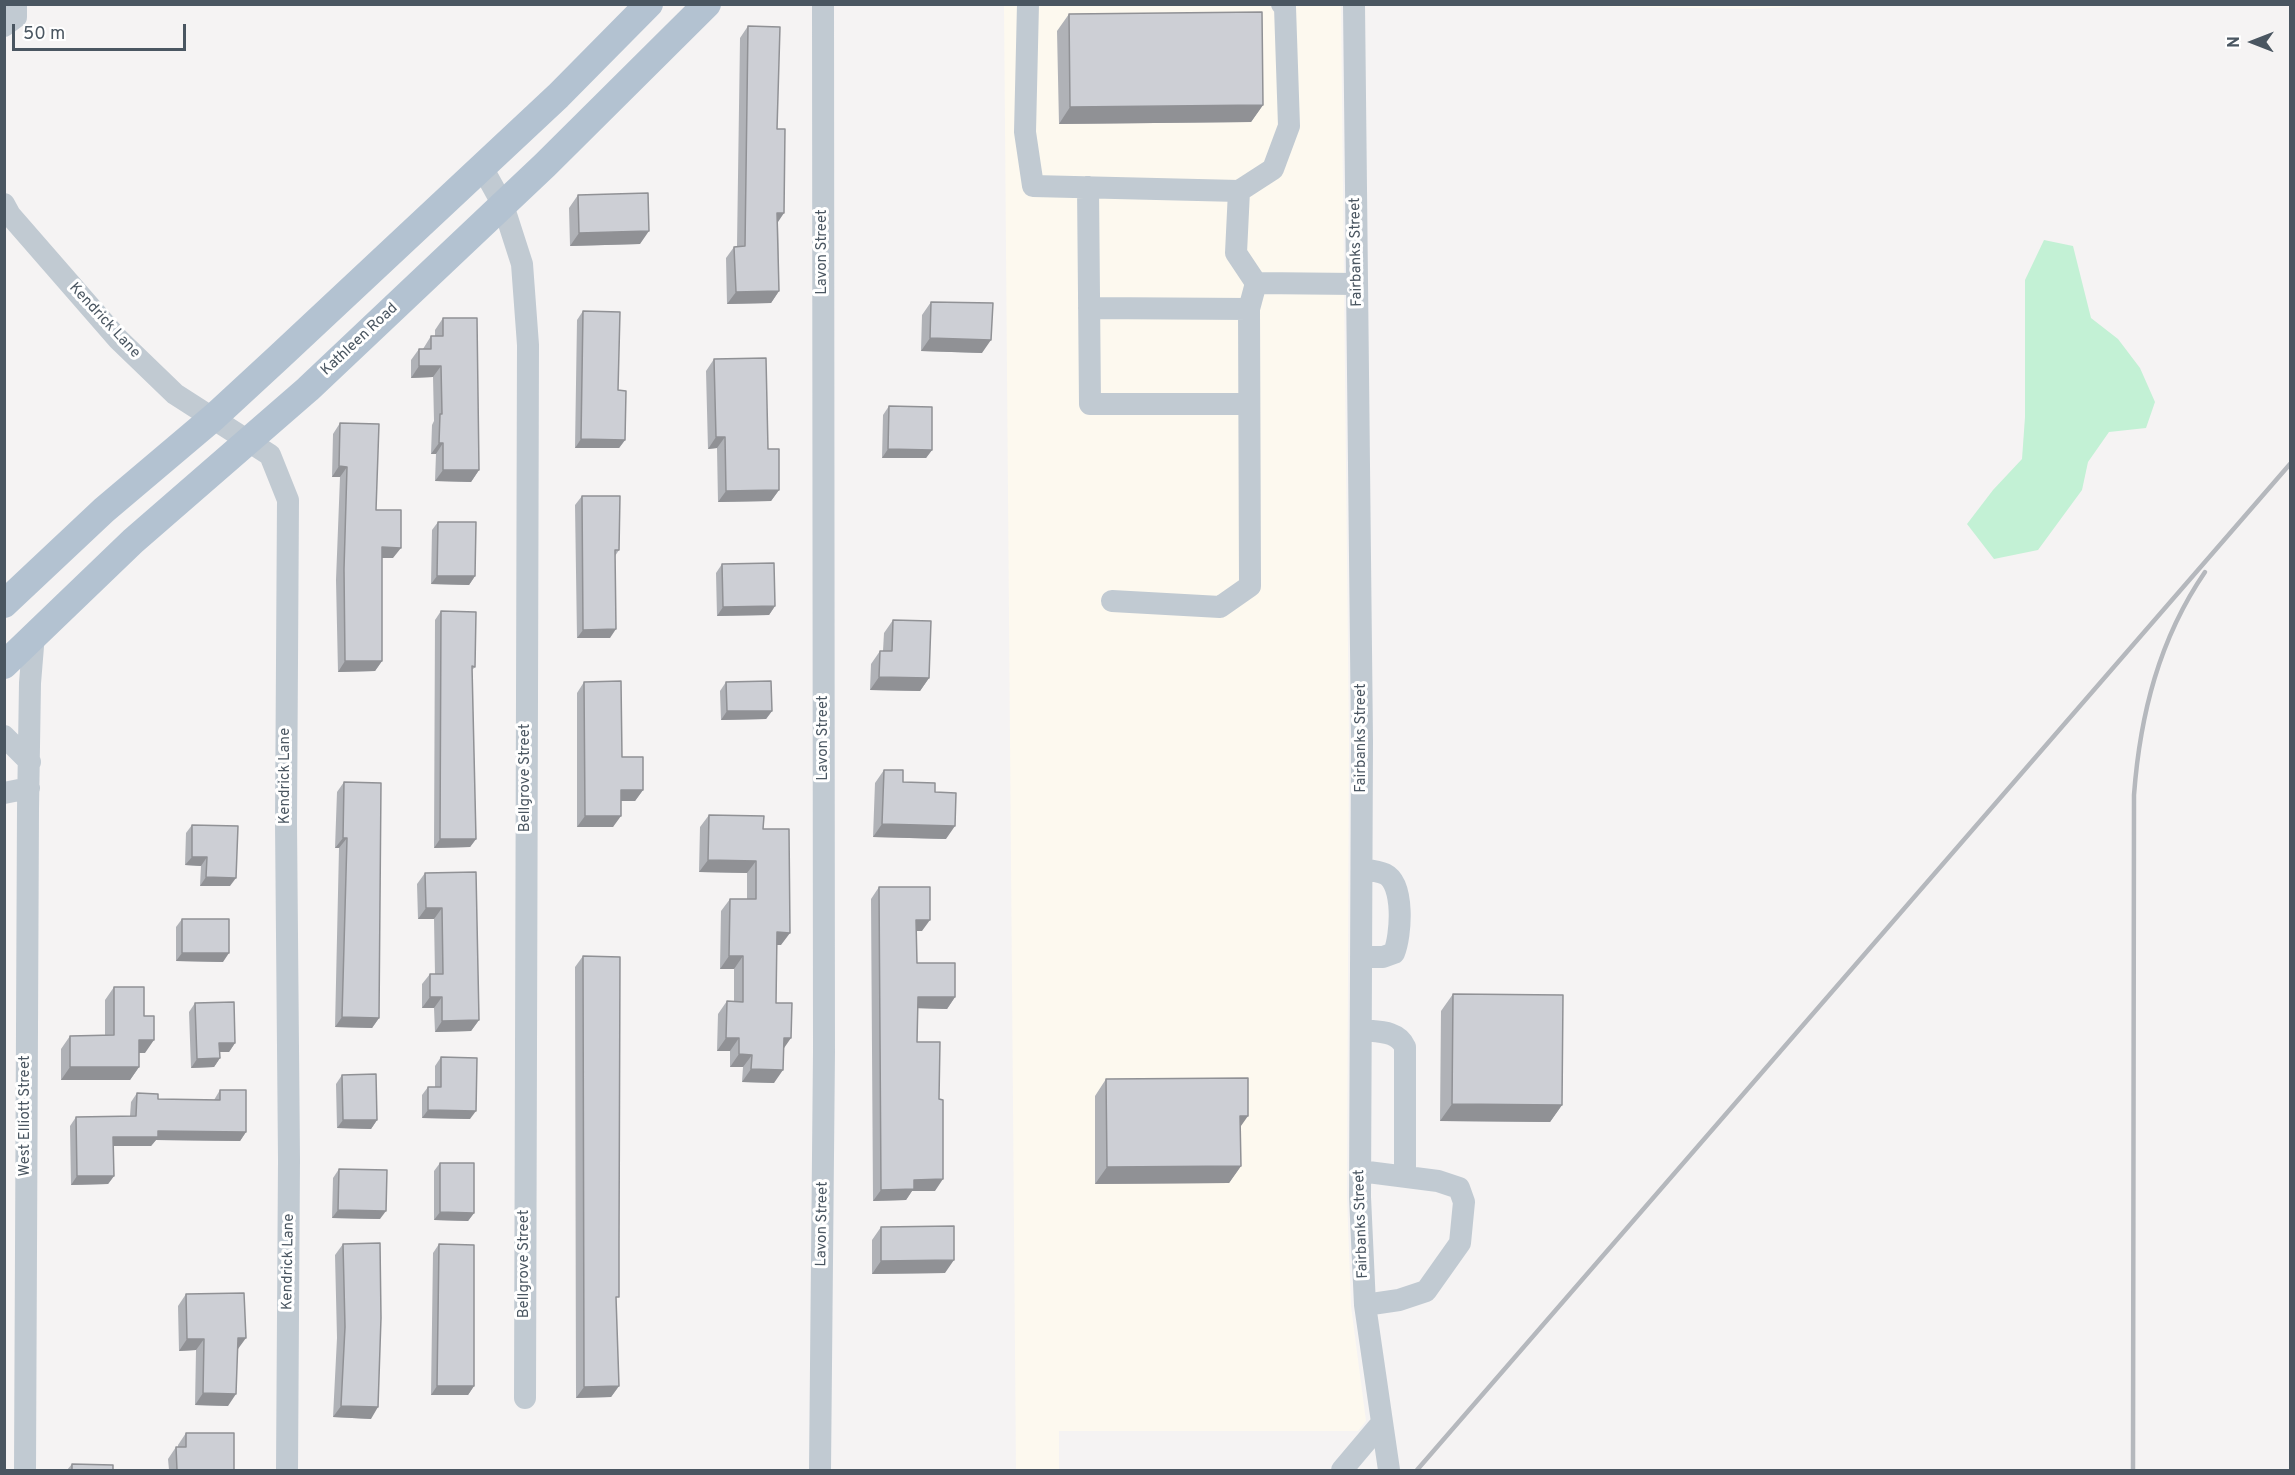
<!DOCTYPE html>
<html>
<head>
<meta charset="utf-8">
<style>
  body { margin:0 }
  #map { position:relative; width:2295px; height:1475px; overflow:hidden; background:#f5f3f3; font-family:Overpass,sans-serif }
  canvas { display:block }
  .frame { position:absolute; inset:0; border:6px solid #4a5661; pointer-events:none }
  .north { position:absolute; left:2223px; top:12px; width:60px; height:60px; -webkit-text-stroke:4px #fff; paint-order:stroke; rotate:270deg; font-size:16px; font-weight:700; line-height:24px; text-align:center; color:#4a5661 }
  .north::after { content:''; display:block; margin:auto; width:21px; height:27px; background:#4a5661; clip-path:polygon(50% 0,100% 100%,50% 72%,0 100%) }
  .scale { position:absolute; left:12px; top:24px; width:174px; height:27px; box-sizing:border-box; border:3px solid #4a5661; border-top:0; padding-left:8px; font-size:18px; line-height:21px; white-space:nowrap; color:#4a5661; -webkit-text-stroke:4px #fff; paint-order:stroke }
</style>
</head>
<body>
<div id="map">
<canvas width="2295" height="1475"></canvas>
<div class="frame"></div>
<div class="north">N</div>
<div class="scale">50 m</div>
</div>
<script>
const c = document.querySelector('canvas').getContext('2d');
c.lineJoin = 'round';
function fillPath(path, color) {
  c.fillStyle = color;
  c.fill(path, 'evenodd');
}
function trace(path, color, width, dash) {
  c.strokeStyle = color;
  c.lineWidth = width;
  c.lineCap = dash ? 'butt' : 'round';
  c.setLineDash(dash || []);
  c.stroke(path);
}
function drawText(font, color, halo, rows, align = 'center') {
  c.font = font + ' Overpass,sans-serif';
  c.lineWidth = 6;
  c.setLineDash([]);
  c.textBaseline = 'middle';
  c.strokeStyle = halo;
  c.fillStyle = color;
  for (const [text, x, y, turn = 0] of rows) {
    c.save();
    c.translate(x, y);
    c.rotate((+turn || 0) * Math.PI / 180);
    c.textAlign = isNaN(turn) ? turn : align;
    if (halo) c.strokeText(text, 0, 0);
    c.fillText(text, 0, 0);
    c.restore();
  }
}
fillPath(new Path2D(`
  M 1004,5 L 1341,5 L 1349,741 L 1347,1197 L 1351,1306 L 1366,1421 L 1358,1431 L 1059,1431 L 1059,1470 L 1016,1470 Z
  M 1518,5 L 1828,4 L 1828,5 L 1751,9 Z`), '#fdf9ef');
fillPath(new Path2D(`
  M 2044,240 L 2073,246 L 2091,318 L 2118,339 L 2140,368 L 2155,402 L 2146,428 L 2109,432 L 2088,462 L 2082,490 L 2038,550 L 1994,559 L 1967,524 L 1993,490 L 2022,459 L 2025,417 L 2025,280 Z`), '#c3f1d5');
trace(new Path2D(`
  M 1028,4 L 1025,132 L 1033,186 L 1239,191
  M 1354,4 L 1362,741 L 1360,1197 L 1365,1305 L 1389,1470
  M 4,26 L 16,17 L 16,4
  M 482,167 L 503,205 L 522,264 L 528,345 L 525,1398
  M 1088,187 L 1090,404 L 1249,404
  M 4,204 L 10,215 L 118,339 L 175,394 L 270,455 L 288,500 L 286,823 L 289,1160 L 287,1470
  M 1256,283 L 1357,284
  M 1089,308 L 1249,309
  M 1112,601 L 1220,607 L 1250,586 L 1249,309 L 1256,283 L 1236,253 L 1239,191 L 1273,169 L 1289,126 L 1285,7 L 1282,4
  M 4,736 L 30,762
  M 4,793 L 29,788
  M 1361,957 L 1383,957 L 1394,953 C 1401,936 1405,884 1385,874 C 1378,871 1369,870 1362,869
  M 1361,1030 C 1377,1032 1398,1030 1405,1047 L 1405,1176
  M 1360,1171 L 1438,1181 L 1459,1188 L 1464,1202 L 1460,1243 L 1426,1291 L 1399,1300 L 1365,1305
  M 25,1470 L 28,809 L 30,683 L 34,634
  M 820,1470 L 824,1051 L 823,4
  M 1342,1470 L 1380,1425`), '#c1cad2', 22);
trace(new Path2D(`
  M 4,604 L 104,510 L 214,417 L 279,357 L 558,96 L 649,4
  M 4,665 L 133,541 L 308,389 L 545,165 L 707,4`), '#b3c2d1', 28);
trace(new Path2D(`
  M 1417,1470 L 2290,464
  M 2133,1470 L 2134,795 C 2140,715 2159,639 2205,572`), '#b5b8bd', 4.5);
fillPath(new Path2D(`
  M 1069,14 L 1263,105 L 1251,122 L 1059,124 L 1057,31 Z
  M 748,26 L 777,129 L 778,222 L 779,291 L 771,303 L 727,304 L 726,258 L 734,247 L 737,246 L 740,38 Z
  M 578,195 L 640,244 L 570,246 L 569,208 Z
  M 931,302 L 982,353 L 921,351 L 922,315 Z
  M 583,311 L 618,390 L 625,440 L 619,448 L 575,448 L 577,320 Z
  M 443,318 L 479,470 L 471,482 L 435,481 L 436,454 L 431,454 L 432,425 L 434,421 L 433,377 L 411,378 L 411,360 L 419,349 L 423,349 L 431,336 L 435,336 L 435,330 Z
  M 714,359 L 768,449 L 779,490 L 771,501 L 718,502 L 717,448 L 708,449 L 706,371 Z
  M 889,406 L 932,450 L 926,458 L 882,458 L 883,415 Z
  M 340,423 L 376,510 L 393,558 L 382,558 L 382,661 L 375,671 L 338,672 L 336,580 L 340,477 L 332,477 L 333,434 Z
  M 582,496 L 619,550 L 615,556 L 610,638 L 577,638 L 575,505 Z
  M 438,522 L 475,576 L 469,585 L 431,584 L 432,530 Z
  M 722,564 L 775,606 L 769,615 L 717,616 L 716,573 Z
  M 441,611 L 475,667 L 472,670 L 476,839 L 470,847 L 434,848 L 435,620 Z
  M 893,620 L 929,678 L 920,691 L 870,690 L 871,664 L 880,651 L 883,651 L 884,633 Z
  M 584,682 L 622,757 L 643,790 L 635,801 L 621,801 L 613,827 L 577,827 L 577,693 Z
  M 726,682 L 772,711 L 766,719 L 721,720 L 720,691 Z
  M 884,770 L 903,782 L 935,792 L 946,839 L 873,837 L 875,783 Z
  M 344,782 L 379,1018 L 372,1028 L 335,1027 L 339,848 L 335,848 L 337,792 Z
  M 709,815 L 763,829 L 781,945 L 777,945 L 776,1003 L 783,1049 L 774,1083 L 742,1082 L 743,1067 L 730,1067 L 730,1051 L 717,1051 L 718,1014 L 727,1001 L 734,1002 L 734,969 L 720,969 L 721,911 L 730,899 L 747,899 L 747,873 L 699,872 L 700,827 Z
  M 192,825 L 230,886 L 200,886 L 201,866 L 185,865 L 186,833 Z
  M 476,872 L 479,1020 L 471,1031 L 435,1032 L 434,1008 L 422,1008 L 422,984 L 430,974 L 435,974 L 434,919 L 418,919 L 417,884 L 425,873 Z
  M 879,887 L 922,931 L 916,931 L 917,963 L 955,997 L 947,1009 L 918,1008 L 917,1042 L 935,1191 L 912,1191 L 906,1200 L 873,1201 L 871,899 Z
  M 182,919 L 223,962 L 176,961 L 176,927 Z
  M 583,956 L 616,1300 L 619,1386 L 611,1397 L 576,1398 L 575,967 Z
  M 114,987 L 145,1053 L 139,1053 L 139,1067 L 130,1080 L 61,1080 L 61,1049 L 70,1036 L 105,1035 L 105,1000 Z
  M 1453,994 L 1562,1105 L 1550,1122 L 1440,1121 L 1441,1011 Z
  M 195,1003 L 235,1043 L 229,1052 L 220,1052 L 220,1058 L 214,1067 L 191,1068 L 189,1012 Z
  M 441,1057 L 470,1119 L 422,1118 L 422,1095 L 428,1087 L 435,1087 L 435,1066 Z
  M 342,1075 L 377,1120 L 371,1129 L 337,1128 L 336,1084 Z
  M 1106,1079 L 1240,1128 L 1241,1166 L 1229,1183 L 1095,1184 L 1095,1096 Z
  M 220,1090 L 246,1132 L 240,1141 L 156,1140 L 151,1146 L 113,1146 L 114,1176 L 108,1184 L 71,1185 L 70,1126 L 76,1117 L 130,1116 L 131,1102 L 137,1093 L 158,1099 L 214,1100 Z
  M 440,1163 L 474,1213 L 468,1221 L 434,1220 L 434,1171 Z
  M 339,1169 L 380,1219 L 332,1218 L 333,1178 Z
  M 881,1227 L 945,1273 L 872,1274 L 872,1240 Z
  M 343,1244 L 371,1419 L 333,1417 L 337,1338 L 335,1255 Z
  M 439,1244 L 474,1386 L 468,1395 L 431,1395 L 433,1253 Z
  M 186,1294 L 238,1349 L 228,1406 L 195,1405 L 196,1350 L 179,1351 L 178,1306 Z
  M 186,1433 L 234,1470 L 169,1470 L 168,1459 L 176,1447 L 178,1447 L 178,1445 Z
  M 72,1464 L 113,1470 L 67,1470 Z`), '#b0b2b7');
fillPath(new Path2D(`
  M 1263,105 L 1251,122 L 1059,124 L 1070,107 Z
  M 777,213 L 784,213 L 776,225 Z
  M 649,231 L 640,244 L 570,246 L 579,233 Z
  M 779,291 L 771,303 L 727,304 L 736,292 Z
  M 930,338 L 991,340 L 982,353 L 921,351 Z
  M 419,366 L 441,366 L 433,377 L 411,378 Z
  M 716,437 L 725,437 L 717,448 L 708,449 Z
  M 581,439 L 625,440 L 619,448 L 575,448 Z
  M 439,443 L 443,443 L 436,454 L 431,454 Z
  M 888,449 L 932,450 L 926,458 L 882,458 Z
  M 339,466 L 347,467 L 340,477 L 332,477 Z
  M 443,470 L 479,470 L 471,482 L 435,481 Z
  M 779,490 L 771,501 L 718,502 L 726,491 Z
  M 382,547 L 401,548 L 393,558 L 374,558 Z
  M 437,576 L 475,576 L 469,585 L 431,584 Z
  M 775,606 L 769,615 L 717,616 L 723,607 Z
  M 616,629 L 610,638 L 577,638 L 583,630 Z
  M 345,661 L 382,661 L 375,671 L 338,672 Z
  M 879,677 L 929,678 L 920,691 L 870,690 Z
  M 727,711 L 772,711 L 766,719 L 721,720 Z
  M 621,790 L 643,790 L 635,801 L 613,801 Z
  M 585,816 L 621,816 L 613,827 L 577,827 Z
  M 882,824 L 955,826 L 946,839 L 873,837 Z
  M 343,838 L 347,838 L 339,848 L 335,848 Z
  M 440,839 L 476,839 L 470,847 L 434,848 Z
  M 192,857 L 207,857 L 201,866 L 185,865 Z
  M 708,860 L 756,861 L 747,873 L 699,872 Z
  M 206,877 L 236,878 L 230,886 L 200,886 Z
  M 426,908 L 442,908 L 434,919 L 418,919 Z
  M 916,920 L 930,920 L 922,931 L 908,931 Z
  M 777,932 L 790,933 L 781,945 L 768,945 Z
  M 182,953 L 229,953 L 223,962 L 176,961 Z
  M 729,956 L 743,956 L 734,969 L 720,969 Z
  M 430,997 L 442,997 L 434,1008 L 422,1008 Z
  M 918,997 L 955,997 L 947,1009 L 910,1008 Z
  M 342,1017 L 379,1018 L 372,1028 L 335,1027 Z
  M 479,1020 L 471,1031 L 435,1032 L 442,1021 Z
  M 726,1038 L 739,1038 L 730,1051 L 717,1051 Z
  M 784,1038 L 791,1038 L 782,1051 Z
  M 139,1040 L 154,1040 L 145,1053 L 130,1053 Z
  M 219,1043 L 235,1043 L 229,1052 L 213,1052 Z
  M 739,1054 L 752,1055 L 743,1067 L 730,1067 Z
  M 220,1058 L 214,1067 L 191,1068 L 197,1059 Z
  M 70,1067 L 139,1067 L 130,1080 L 61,1080 Z
  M 751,1069 L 783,1070 L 774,1083 L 742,1082 Z
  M 1452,1104 L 1562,1105 L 1550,1122 L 1440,1121 Z
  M 428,1110 L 476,1111 L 470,1119 L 422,1118 Z
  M 1240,1116 L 1248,1116 L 1236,1133 Z
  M 343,1120 L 377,1120 L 371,1129 L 337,1128 Z
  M 158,1131 L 246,1132 L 240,1141 L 156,1140 L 151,1146 L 107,1146 L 113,1137 Z
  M 1241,1166 L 1229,1183 L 1095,1184 L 1107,1167 Z
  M 77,1176 L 114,1176 L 108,1184 L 71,1185 Z
  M 943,1179 L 935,1191 L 912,1191 L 906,1200 L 873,1201 L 881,1190 L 914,1180 Z
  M 338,1210 L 386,1211 L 380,1219 L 332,1218 Z
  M 440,1212 L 474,1213 L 468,1221 L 434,1220 Z
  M 954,1260 L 945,1273 L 872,1274 L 881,1261 Z
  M 238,1338 L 246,1338 L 238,1349 Z
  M 187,1339 L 204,1339 L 196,1350 L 179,1351 Z
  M 437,1386 L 474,1386 L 468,1395 L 431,1395 Z
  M 619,1386 L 611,1397 L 576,1398 L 584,1387 Z
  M 203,1393 L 236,1394 L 228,1406 L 195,1405 Z
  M 341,1406 L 378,1407 L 371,1419 L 333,1417 Z`), '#909195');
const building = new Path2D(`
  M 1262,12 L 1263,105 L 1070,107 L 1069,14 Z
  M 748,26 L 780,27 L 777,129 L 785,129 L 784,213 L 777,213 L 779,291 L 736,292 L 734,247 L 745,246 Z
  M 648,193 L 649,231 L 579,233 L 578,195 Z
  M 931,302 L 993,303 L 991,340 L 930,338 Z
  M 583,311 L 620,312 L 618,390 L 626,391 L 625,440 L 581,439 Z
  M 443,318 L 477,318 L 479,470 L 443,470 L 443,443 L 439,443 L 440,414 L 442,414 L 441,366 L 419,366 L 419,349 L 431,349 L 431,336 L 443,336 Z
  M 766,358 L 768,449 L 779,449 L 779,490 L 726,491 L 725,437 L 716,437 L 714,359 Z
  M 889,406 L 932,407 L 932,450 L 888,449 Z
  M 340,423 L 379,424 L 376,510 L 401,510 L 401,548 L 382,547 L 382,661 L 345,661 L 344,569 L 347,467 L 339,466 Z
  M 582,496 L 620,496 L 619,550 L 615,550 L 616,629 L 583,630 Z
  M 438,522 L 476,522 L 475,576 L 437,576 Z
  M 774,563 L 775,606 L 723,607 L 722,564 Z
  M 441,611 L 476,612 L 475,667 L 472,666 L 476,839 L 440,839 Z
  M 893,620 L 931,621 L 929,678 L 879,677 L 880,651 L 892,651 Z
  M 621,681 L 622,757 L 643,757 L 643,790 L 621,790 L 621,816 L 585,816 L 584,682 Z
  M 771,681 L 772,711 L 727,711 L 726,682 Z
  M 884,770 L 903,770 L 903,782 L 935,783 L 935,792 L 956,793 L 955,826 L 882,824 Z
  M 344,782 L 381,783 L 379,1018 L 342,1017 L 347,838 L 343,838 Z
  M 709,815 L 764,816 L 763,829 L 789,829 L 790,933 L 777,932 L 776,1003 L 792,1003 L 791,1038 L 784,1038 L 783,1070 L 751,1069 L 752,1055 L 739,1054 L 739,1038 L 726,1038 L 727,1001 L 743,1002 L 743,956 L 729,956 L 730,899 L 756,899 L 756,861 L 708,860 Z
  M 192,825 L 238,826 L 236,878 L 206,877 L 207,857 L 192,857 Z
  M 476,872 L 479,1020 L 442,1021 L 442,997 L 430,997 L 430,974 L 443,974 L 442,908 L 426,908 L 425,873 Z
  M 879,887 L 930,887 L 930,920 L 916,920 L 917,963 L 955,963 L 955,997 L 918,997 L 917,1042 L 940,1042 L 939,1099 L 943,1100 L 943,1179 L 914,1180 L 914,1189 L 881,1190 Z
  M 182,919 L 229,919 L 229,953 L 182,953 Z
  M 583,956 L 620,957 L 619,1242 L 619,1297 L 616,1297 L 619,1386 L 584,1387 Z
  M 114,987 L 144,987 L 144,1016 L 154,1016 L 154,1040 L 139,1040 L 139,1067 L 70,1067 L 70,1036 L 114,1035 Z
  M 1453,994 L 1563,995 L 1562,1105 L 1452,1104 Z
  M 234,1002 L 235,1043 L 219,1043 L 220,1058 L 197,1059 L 195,1003 Z
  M 441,1057 L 477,1058 L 476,1111 L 428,1110 L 428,1087 L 441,1087 Z
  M 376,1074 L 377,1120 L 343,1120 L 342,1075 Z
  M 1248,1078 L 1248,1116 L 1240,1116 L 1241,1166 L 1107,1167 L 1106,1079 Z
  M 220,1090 L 246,1090 L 246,1132 L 158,1131 L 158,1137 L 113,1137 L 114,1176 L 77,1176 L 76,1117 L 136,1116 L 137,1093 L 158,1094 L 158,1099 L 220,1100 Z
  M 440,1163 L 474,1163 L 474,1213 L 440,1212 Z
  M 339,1169 L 387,1170 L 386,1211 L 338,1210 Z
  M 954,1226 L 954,1260 L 881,1261 L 881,1227 Z
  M 380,1243 L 381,1318 L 378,1407 L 341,1406 L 345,1327 L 343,1244 Z
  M 439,1244 L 474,1245 L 474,1386 L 437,1386 Z
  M 244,1293 L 246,1338 L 238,1338 L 236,1394 L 203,1393 L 204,1339 L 187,1339 L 186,1294 Z
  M 186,1433 L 234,1433 L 234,1470 L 177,1470 L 176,1447 L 186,1447 Z
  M 72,1464 L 113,1465 L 113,1470 L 72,1470 Z`);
fillPath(building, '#cdcfd5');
trace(building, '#909195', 1.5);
drawText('15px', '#4a5661', '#fff', [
  ["Lavon Street",823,252,-90],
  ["Fairbanks Street",1357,252,-91],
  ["Kendrick Lane",104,321,47],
  ["Kathleen Road",360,340,-43],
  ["Lavon Street",824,738,-90],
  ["Fairbanks Street",1362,738,-90],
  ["Kendrick Lane",286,776,-90],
  ["Bellgrove Street",526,778,-90],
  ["West Elliott Street",26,1116,-90],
  ["Lavon Street",823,1224,-89],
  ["Fairbanks Street",1362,1224,-92],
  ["Kendrick Lane",289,1262,-89],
  ["Bellgrove Street",525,1264,-90]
]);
</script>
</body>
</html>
